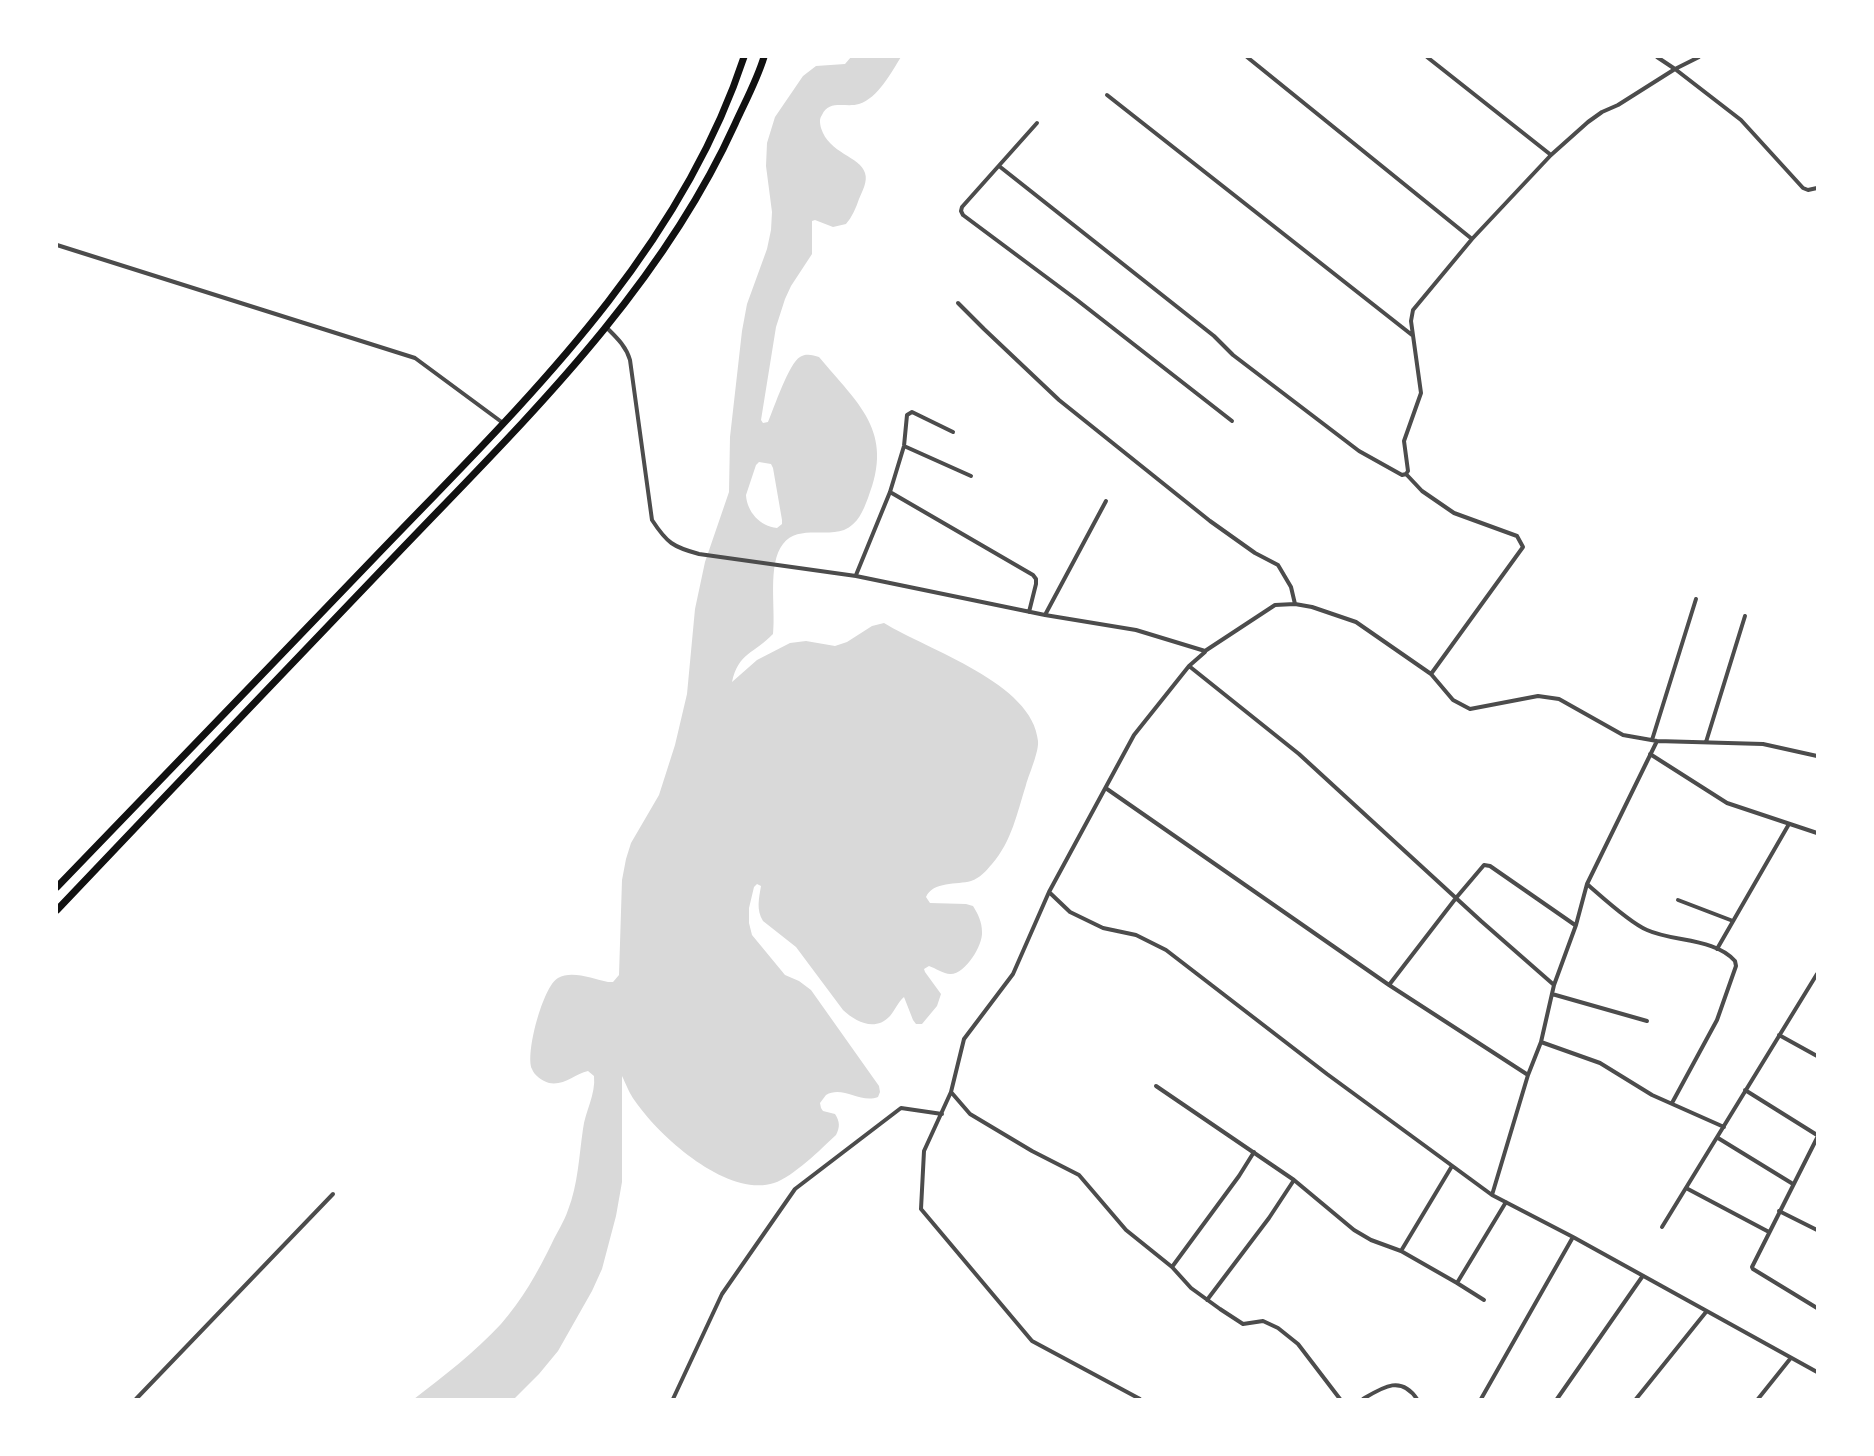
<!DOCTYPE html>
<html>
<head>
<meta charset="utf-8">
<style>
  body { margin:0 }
  #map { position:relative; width:1874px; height:1456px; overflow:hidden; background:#fff; font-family:"Asap Condensed",sans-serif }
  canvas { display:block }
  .frame { position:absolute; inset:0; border:58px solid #fff; pointer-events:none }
</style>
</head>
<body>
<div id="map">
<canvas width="1874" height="1456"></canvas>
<div class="frame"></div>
</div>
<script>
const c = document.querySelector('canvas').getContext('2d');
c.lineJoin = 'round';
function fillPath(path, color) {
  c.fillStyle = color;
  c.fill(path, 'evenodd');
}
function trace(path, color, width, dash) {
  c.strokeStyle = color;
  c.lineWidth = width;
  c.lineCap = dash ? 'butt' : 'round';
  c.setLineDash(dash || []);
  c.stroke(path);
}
fillPath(new Path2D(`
  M 851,57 L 901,57 C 891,73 878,98 859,104 C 846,108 829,99 822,115 C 819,119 820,123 821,128 C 829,154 860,156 865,173 C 868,181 862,192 859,199 C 856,208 852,217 846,224 L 833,227 L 815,220 L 812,221 L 812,254 L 791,286 L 785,299 L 776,327 L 761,420 L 763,423 L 768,422 C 774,408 789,363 800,357 C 806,353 813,355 819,357 C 858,404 895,431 868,498 C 863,511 858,524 844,530 C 825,537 797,525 783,544 C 767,564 776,609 773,634 C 755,653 738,653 732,682 L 757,660 L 790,643 L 806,641 L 835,646 L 847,642 L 872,626 L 884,623 C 928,650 1033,683 1038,741 C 1039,752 1029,774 1026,785 C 1017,813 1012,841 992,864 C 986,871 980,878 971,881 C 957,885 933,881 926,897 L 930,903 L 966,904 L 973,906 C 978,914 982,922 982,932 C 983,945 965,975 950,974 C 944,974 935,968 929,966 L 924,969 L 925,972 L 941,994 L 937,1006 L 922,1024 L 916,1024 L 913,1020 L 904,997 C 898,1002 895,1010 890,1016 C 875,1032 856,1022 843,1010 L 796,947 L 763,921 C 756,910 759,898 761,886 L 757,884 L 754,887 L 749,908 L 749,923 L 752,935 L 785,975 L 799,981 L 811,990 L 879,1086 L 880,1092 L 878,1097 C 860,1104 843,1085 826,1095 L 820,1103 L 821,1108 L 823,1111 L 835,1114 C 840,1122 840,1127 836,1135 C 821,1149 793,1177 774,1183 C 727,1198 659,1136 635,1101 C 629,1093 626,1084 622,1076 L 622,1182 L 616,1216 L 602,1269 L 592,1291 L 558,1351 L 539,1374 L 514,1399 L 414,1399 C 444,1376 475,1352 501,1324 C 522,1300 538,1272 552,1243 C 557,1232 564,1222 568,1210 C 578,1185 579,1156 583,1129 C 585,1112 596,1094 594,1076 L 588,1071 C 575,1074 564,1086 549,1083 C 542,1081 534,1075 532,1069 C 525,1054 543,986 558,978 C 572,970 593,979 608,982 L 613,982 L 619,975 L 622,880 L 626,859 L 631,843 L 659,795 L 675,745 L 687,694 L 695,609 L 705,562 L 729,492 L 730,437 L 742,331 L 747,304 L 767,249 L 771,230 L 772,212 L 766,166 L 767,143 L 775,117 L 803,76 L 816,66 L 845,64 ZM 759,462 L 771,464 L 773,468 L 782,520 L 782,524 L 777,528 C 760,526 747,512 746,495 L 756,465 Z`), '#d9d9d9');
trace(new Path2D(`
  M 1247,57 L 1472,239
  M 1427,57 L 1551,155
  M 1657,57 L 1675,69 L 1699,57
  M 1107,95 L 1412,335
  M 1037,123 L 962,207 L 961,211 L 963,215 L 1077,300 L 1232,421
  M 999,166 L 1214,336 L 1233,355 L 1359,451 L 1402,475 L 1406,474 L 1408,471 L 1404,441 L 1421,393 L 1411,321 L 1413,310 L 1472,239 L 1551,155 L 1588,122 L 1602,112 L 1618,105 L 1675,69 L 1741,120 L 1803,188 L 1808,190 L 1817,188
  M 57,245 L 415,358 L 503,423
  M 958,303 L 984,329 L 1059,400 L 1210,521 L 1255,553 L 1278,565 L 1291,587 L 1295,604
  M 606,327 C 617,338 626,346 630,360 L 652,520 C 667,543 673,547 699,554 L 856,576 L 1045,615 L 1136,630 L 1205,651 L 1275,605 L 1295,604 L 1312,607 L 1356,622 L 1431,674 L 1453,700 L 1470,709 L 1538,696 L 1559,699 L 1623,735 L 1657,741 L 1763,744 L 1817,756
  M 904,446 L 971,476
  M 1406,474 L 1422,491 L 1454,513 L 1517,536 L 1523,547 L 1431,674
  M 890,492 L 1033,575 L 1036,579 L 1036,584 L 1029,612
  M 856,575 L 890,492 L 904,446 L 907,415 L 912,412 L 953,432
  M 1045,615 L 1106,501
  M 1189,666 L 1299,754 L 1481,921 L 1554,985
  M 1652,740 L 1696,599
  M 1706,742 L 1745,616
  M 1650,754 L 1727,803 L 1817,833
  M 1107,789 L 1389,985 L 1528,1075
  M 1587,884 C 1602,897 1630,923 1647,930 C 1673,942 1715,938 1735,961 L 1736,966 L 1717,1020 L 1672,1103
  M 1049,892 L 1070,912 L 1103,928 L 1136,935 L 1166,950 L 1327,1074 L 1492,1195 L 1573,1237 L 1817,1372
  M 1678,900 L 1733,921
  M 1717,949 L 1789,824
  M 1389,985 L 1456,898 L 1484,865 L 1490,866 L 1575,925
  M 1552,994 L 1647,1021
  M 1779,1035 L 1817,1056
  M 1541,1042 L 1600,1063 L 1652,1095 L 1724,1127
  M 1156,1086 L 1294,1180 L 1354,1230 L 1371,1240 L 1401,1251 L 1457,1283 L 1484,1300
  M 1745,1090 L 1817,1135
  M 951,1092 L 970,1114 L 1032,1151 L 1079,1175 L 1126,1230 L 1172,1267 L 1191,1288 L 1220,1309 L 1243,1324 L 1263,1321 L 1278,1328 L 1298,1344 L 1340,1399
  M 1718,1138 L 1793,1184
  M 1817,1138 L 1752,1267 L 1753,1269 L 1817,1308
  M 1686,1188 L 1769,1232
  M 1492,1195 L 1528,1075 L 1541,1042 L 1554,985 L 1576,925 L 1587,884 L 1657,741
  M 1779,1211 L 1817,1230
  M 1662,1227 L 1817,974
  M 1401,1251 L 1452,1166
  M 1172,1267 L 1239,1176 L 1254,1152
  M 1457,1283 L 1506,1202
  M 1207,1300 L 1269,1218 L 1294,1180
  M 136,1399 L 333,1194
  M 673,1399 L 722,1294 L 795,1189 L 901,1108 L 942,1114
  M 1140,1399 L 1032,1341 L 921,1209 L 924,1151 L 951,1092 L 964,1039 L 1013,974 L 1049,892 L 1134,735 L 1189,666 L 1205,652
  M 1363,1399 C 1383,1387 1401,1375 1417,1399
  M 1481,1399 L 1573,1237
  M 1557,1399 L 1642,1277
  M 1636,1399 L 1706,1312
  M 1758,1399 L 1790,1359`), '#4c4c4c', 4);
trace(new Path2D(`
  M 57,887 C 164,777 269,667 375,557 C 518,408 678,258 744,57
  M 57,910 C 169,792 281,675 394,557 C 520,425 658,294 735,124 C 745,102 757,80 764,57`), '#111', 7);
</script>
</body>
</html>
